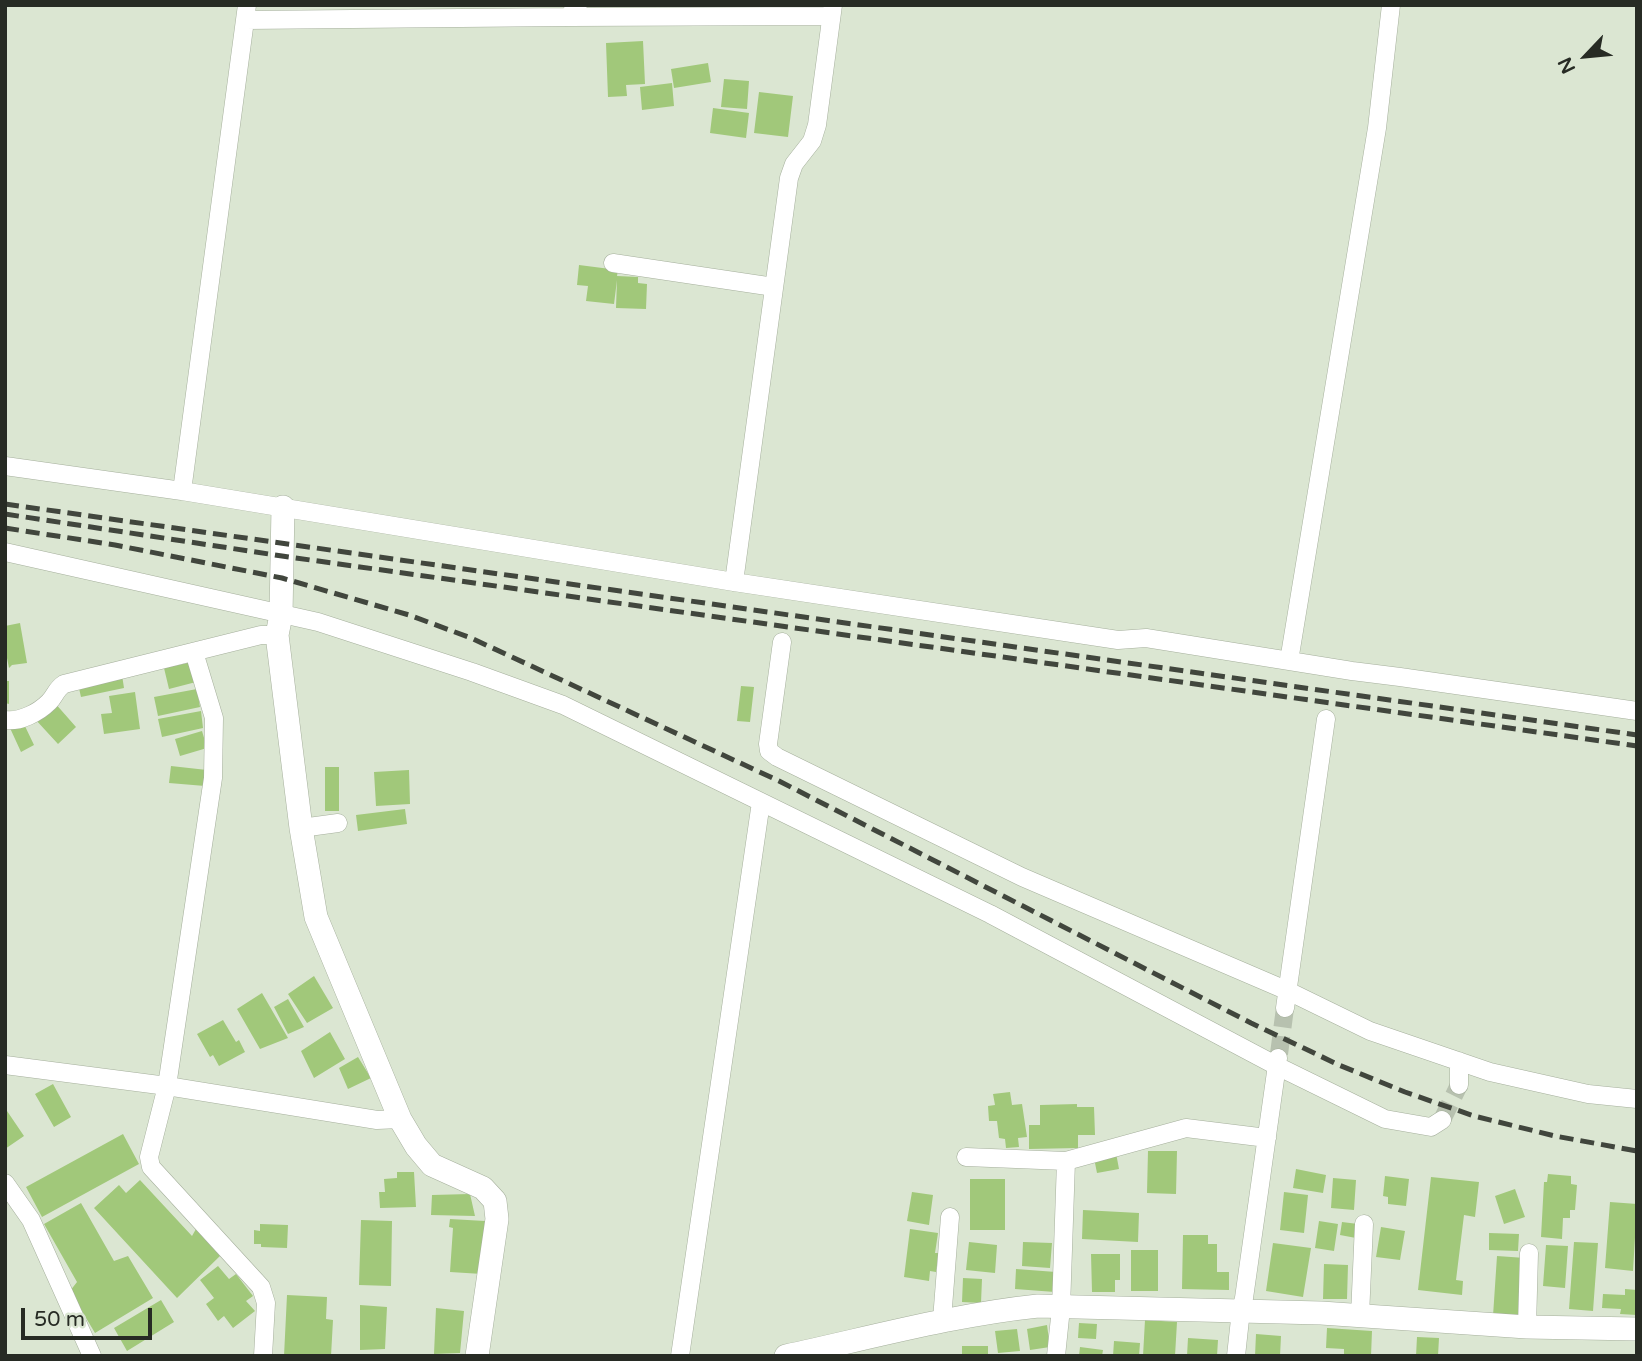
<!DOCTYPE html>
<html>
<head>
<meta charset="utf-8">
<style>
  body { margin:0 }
  #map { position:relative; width:1642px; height:1361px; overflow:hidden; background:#dbe6d2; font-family:"Varela Round",sans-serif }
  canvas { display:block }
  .frame { position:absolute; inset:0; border:7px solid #272b24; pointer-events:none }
  .north { position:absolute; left:1551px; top:21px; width:70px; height:70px; -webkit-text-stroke:5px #dbe6d2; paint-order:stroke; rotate:244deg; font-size:19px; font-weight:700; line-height:28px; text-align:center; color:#272b24 }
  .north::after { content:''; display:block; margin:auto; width:24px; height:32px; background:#272b24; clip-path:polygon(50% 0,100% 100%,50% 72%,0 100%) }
  .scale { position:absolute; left:21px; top:1308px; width:131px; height:32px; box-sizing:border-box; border:4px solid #272b24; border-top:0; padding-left:9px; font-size:21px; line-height:24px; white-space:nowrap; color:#272b24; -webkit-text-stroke:5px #dbe6d2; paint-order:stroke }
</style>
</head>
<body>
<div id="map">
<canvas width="1642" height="1361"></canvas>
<div class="frame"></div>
<div class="north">N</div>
<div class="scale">50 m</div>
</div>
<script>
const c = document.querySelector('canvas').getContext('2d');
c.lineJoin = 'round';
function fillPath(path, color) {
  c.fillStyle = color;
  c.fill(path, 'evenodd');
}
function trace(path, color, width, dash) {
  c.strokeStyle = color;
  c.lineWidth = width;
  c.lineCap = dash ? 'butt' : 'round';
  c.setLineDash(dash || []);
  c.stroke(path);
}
fillPath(new Path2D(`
  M 767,5 L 819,5 L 819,9 L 767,9 Z
  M 643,41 L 645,84 L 626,85 L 627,96 L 608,97 L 606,43 Z
  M 708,63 L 711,82 L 674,88 L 671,69 Z
  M 724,79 L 749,81 L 747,109 L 721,107 Z
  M 672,83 L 674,106 L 642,110 L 640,87 Z
  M 759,92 L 793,96 L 788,137 L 754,133 Z
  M 713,108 L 749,113 L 746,138 L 710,133 Z
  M 579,265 L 618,270 L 617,276 L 638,277 L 638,283 L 647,284 L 646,309 L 616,308 L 617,280 L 614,304 L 586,301 L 588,286 L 577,285 Z
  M 20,623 L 27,663 L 12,665 L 9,668 L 5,648 L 5,626 Z
  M 192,662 L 196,682 L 169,689 L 164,668 Z
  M 122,675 L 124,688 L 81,697 L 78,684 Z
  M 5,681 L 9,681 L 9,704 L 5,703 Z
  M 741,686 L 754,687 L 750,722 L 737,721 Z
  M 197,689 L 200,707 L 158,716 L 154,697 Z
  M 135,692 L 140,729 L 104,734 L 101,714 L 112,713 L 109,696 Z
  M 54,702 L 76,727 L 58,744 L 35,719 Z
  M 201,711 L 203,728 L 162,737 L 158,719 Z
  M 23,722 L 34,745 L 21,752 L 10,728 Z
  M 202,731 L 207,748 L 180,756 L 175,739 Z
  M 171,766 L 207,770 L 205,786 L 169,783 Z
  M 325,767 L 339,767 L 339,811 L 325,811 Z
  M 409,770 L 410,804 L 376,806 L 374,772 Z
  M 405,809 L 407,824 L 358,831 L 356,815 Z
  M 314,976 L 333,1008 L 307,1023 L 288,994 Z
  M 262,993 L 288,1038 L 260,1049 L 237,1009 Z
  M 288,999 L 304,1027 L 288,1034 L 274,1007 Z
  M 223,1020 L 236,1042 L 239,1040 L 245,1052 L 219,1066 L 213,1055 L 210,1057 L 197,1034 Z
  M 330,1032 L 345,1059 L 314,1078 L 301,1051 Z
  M 358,1057 L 371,1078 L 348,1089 L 339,1068 Z
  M 53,1084 L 71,1117 L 54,1127 L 35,1094 Z
  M 1010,1092 L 1012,1105 L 1022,1104 L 1027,1137 L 1018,1138 L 1019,1147 L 1006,1148 L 1005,1139 L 999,1138 L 997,1121 L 989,1121 L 988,1106 L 995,1105 L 993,1094 Z
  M 1077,1104 L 1077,1107 L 1094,1107 L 1095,1135 L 1078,1135 L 1078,1148 L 1029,1149 L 1029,1125 L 1040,1125 L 1040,1105 Z
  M 5,1108 L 24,1136 L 5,1149 Z
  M 123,1134 L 139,1164 L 42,1217 L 26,1187 Z
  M 1148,1151 L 1177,1151 L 1176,1194 L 1147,1193 Z
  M 1116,1153 L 1119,1169 L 1097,1173 L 1094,1158 Z
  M 1296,1169 L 1326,1175 L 1323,1193 L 1293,1188 Z
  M 397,1172 L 414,1172 L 416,1207 L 380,1208 L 379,1192 L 385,1192 L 384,1179 L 397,1178 Z
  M 1548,1174 L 1571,1176 L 1571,1184 L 1577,1185 L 1575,1210 L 1570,1210 L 1570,1218 L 1563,1218 L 1562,1239 L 1541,1237 L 1544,1182 L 1547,1182 Z
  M 1385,1176 L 1409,1179 L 1406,1206 L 1388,1204 L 1388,1197 L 1383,1196 Z
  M 1431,1177 L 1479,1182 L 1475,1217 L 1464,1215 L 1456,1280 L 1463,1281 L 1462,1295 L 1418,1290 Z
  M 1333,1178 L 1356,1180 L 1354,1210 L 1331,1208 Z
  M 970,1179 L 1005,1179 L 1005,1230 L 970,1230 Z
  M 140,1180 L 192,1236 L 196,1229 L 221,1255 L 177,1298 L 94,1208 L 119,1185 L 126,1193 Z
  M 1515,1189 L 1525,1217 L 1504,1224 L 1495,1196 Z
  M 912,1192 L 933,1195 L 929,1225 L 907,1221 Z
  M 1284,1192 L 1308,1195 L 1304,1233 L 1280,1230 Z
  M 470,1194 L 475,1216 L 431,1215 L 432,1195 Z
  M 1610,1202 L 1637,1204 L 1633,1271 L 1605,1268 Z
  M 81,1203 L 114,1261 L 128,1256 L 153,1298 L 95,1333 L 70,1291 L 77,1282 L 44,1224 Z
  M 1083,1210 L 1139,1213 L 1138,1242 L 1082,1239 Z
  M 450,1219 L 485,1221 L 482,1274 L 450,1272 L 453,1228 L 449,1227 Z
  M 361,1220 L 392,1221 L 391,1286 L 359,1285 Z
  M 1319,1221 L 1338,1224 L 1334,1251 L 1315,1248 Z
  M 1342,1222 L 1358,1224 L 1356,1238 L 1340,1235 Z
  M 260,1224 L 288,1225 L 287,1248 L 261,1247 L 261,1244 L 254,1244 L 254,1230 L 260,1231 Z
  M 1381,1227 L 1405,1231 L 1400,1260 L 1376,1257 Z
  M 910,1229 L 938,1233 L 935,1253 L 939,1253 L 936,1272 L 930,1271 L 929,1281 L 904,1277 Z
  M 1489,1233 L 1519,1234 L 1518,1251 L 1489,1250 Z
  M 1183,1235 L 1208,1235 L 1208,1244 L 1217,1244 L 1217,1272 L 1229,1272 L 1229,1290 L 1182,1289 Z
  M 969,1242 L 997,1245 L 995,1273 L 966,1270 Z
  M 1023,1242 L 1052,1243 L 1050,1268 L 1022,1266 Z
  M 1574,1242 L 1598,1243 L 1593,1311 L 1569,1309 Z
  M 1273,1243 L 1311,1248 L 1303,1297 L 1266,1291 Z
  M 1546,1245 L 1568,1246 L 1565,1288 L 1543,1286 Z
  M 1131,1250 L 1158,1250 L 1158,1291 L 1131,1291 Z
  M 1091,1254 L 1120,1254 L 1120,1280 L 1115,1280 L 1115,1292 L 1092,1292 Z
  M 1497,1256 L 1525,1258 L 1522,1318 L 1493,1316 Z
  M 1324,1264 L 1348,1265 L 1347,1299 L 1323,1299 Z
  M 218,1266 L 229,1279 L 236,1274 L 253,1296 L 246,1301 L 255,1311 L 233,1328 L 224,1316 L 218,1321 L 206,1304 L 214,1298 L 200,1280 Z
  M 1016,1269 L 1056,1272 L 1055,1292 L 1015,1289 Z
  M 963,1278 L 982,1279 L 981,1303 L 962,1302 Z
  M 1625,1289 L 1637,1290 L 1637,1315 L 1620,1314 L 1621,1309 L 1602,1308 L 1603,1294 L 1625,1295 Z
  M 287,1295 L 327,1297 L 326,1319 L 333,1320 L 331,1356 L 284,1356 Z
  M 161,1300 L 174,1322 L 127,1351 L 114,1328 Z
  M 360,1305 L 387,1307 L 385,1349 L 360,1350 Z
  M 436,1308 L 464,1311 L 460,1353 L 434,1354 Z
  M 1145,1320 L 1177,1322 L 1175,1356 L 1143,1356 Z
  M 1079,1323 L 1097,1324 L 1096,1339 L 1078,1338 Z
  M 1047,1325 L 1050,1347 L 1030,1350 L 1027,1329 Z
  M 1327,1328 L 1372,1331 L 1371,1356 L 1344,1356 L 1344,1349 L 1326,1348 Z
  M 1017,1329 L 1020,1351 L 998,1353 L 995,1331 Z
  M 1256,1334 L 1281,1336 L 1280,1356 L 1255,1356 Z
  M 1417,1337 L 1439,1338 L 1438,1356 L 1416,1356 Z
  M 1188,1338 L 1218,1340 L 1217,1356 L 1187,1356 Z
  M 1114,1341 L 1140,1343 L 1139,1356 L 1113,1356 Z
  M 962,1346 L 988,1346 L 988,1356 L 962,1356 Z
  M 1080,1347 L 1103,1350 L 1102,1356 L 1079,1356 Z`), '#a1c87a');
trace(new Path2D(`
  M 1279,1054 L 1285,1008
  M 1442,1120 L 1459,1085`), '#b7c1af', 18, [18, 9]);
const minor = new Path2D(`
  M 568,17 L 831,16
  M 245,20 L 568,17 L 578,5
  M 613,263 L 774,287
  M 5,466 L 182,491 L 734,582 L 1118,640 L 1146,638 L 1352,671 L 1400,677 L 1637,711
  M 182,491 L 247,5
  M 5,552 L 318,622 L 472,672 L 563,705 L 990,914 L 1277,1066 L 1385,1119 L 1431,1127 L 1442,1120
  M 734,582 L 789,178 L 794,164 L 812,141 L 817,125 L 833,5
  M 782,642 L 768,744 L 769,751 L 777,757 L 1022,877 L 1288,991 L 1370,1031 L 1490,1072 L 1588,1094 L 1637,1099
  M 194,652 L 214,718 L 213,778 L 167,1086 L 149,1157 L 151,1167 L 261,1287 L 266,1303 L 263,1356
  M 1289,661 L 1377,128 L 1391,5
  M 5,720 C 20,722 38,713 49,702 C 55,696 56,689 64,684 L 261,635 L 277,635
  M 301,828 L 338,823
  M 1285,1008 L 1326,719
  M 1459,1061 L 1459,1085
  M 5,1065 L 167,1086 L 377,1120 L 400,1119
  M 966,1157 L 1066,1161 L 1186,1128 L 1267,1138
  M 5,1183 L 31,1220 L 92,1356
  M 1360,1316 L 1364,1224
  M 942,1320 L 950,1217
  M 1527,1327 L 1529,1253
  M 680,1356 L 761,802
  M 1056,1356 L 1061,1308 L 1066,1161
  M 1236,1356 L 1241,1310 L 1244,1298 L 1278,1058`);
const tertiary = new Path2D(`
  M 283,507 L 281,615 L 277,635 L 301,828 L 316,917 L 400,1119 L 416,1146 L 432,1165 L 483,1188 L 495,1201 L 497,1219 L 477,1356
  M 786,1356 C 870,1338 952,1315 1038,1306 L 1321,1313 L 1527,1327 L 1637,1329`);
trace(minor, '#a5af9c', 19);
trace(tertiary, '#a5af9c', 24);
trace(minor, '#fff', 18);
trace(tertiary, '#fff', 23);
trace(new Path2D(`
  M 5,504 L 1637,735
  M 5,514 L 282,556 L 1637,746
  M 5,528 L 115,545 L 282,578 L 409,615 L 471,638 L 779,781 L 1251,1023 L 1339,1065 L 1405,1092 L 1474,1116 L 1555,1136 L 1637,1151`), '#41463d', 5, [14, 7]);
</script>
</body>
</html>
